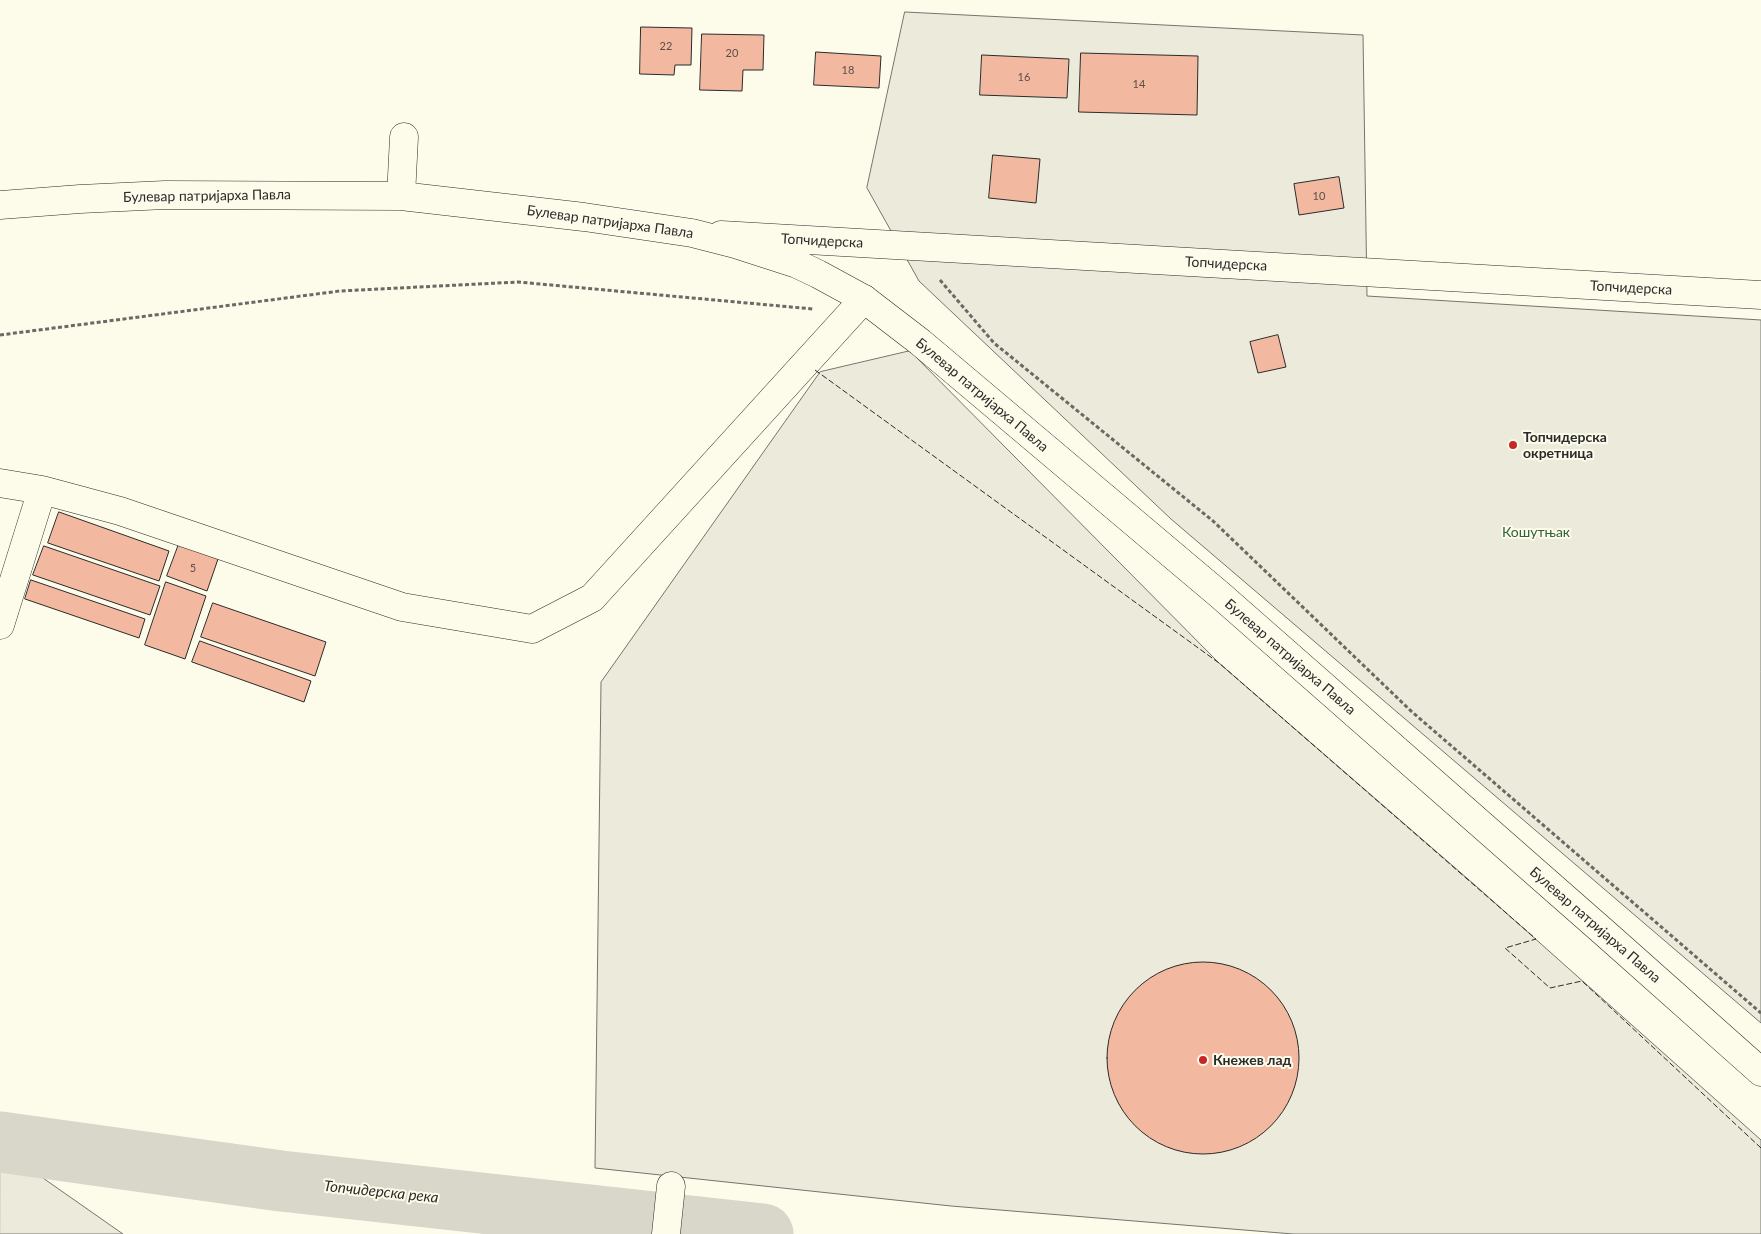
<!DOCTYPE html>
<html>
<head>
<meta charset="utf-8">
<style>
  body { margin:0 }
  canvas { display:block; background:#fdfbea }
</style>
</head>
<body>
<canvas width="1761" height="1234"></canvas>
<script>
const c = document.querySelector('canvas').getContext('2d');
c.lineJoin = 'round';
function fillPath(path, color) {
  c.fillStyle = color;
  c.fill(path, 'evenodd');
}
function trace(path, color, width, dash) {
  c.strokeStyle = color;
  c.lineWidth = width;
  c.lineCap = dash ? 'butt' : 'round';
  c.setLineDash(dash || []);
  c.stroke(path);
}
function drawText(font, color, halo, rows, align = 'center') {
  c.font = font + ' Lato,sans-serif';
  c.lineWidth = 4;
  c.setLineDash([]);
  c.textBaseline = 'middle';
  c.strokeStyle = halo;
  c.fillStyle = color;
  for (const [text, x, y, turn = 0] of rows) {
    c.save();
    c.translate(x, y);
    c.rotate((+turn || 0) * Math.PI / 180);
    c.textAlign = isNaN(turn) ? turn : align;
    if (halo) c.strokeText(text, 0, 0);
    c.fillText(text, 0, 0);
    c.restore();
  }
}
const green = new Path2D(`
  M 905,12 L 1363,35 L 1367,296 L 1761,320 L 1761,1023 L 1171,519 L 919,281 L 867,188 Z
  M 910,351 L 1219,663 L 1476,886 L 1761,1140 L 1761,1234 L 1293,1234 L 951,1206 L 595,1168 L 601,682 L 820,372 Z
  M 0,1148 L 123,1234 L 0,1234 Z`);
fillPath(green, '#ecebdb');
trace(green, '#74746e', 1);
trace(new Path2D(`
  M 0,1142 L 281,1181 L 763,1234`), '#d8d7c9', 61);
const building = new Path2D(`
  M 641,27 L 692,28 L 691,65 L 675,65 L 674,75 L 640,74 Z
  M 702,34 L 764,35 L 763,70 L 743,70 L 742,91 L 700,90 Z
  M 816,52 L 881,56 L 879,88 L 814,85 Z
  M 1081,53 L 1198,56 L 1197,115 L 1079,112 Z
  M 982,55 L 1069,59 L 1067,98 L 980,95 Z
  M 993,155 L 1040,159 L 1036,203 L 989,198 Z
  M 1339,177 L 1344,208 L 1299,215 L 1294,184 Z
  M 1278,335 L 1286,367 L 1258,373 L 1250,342 Z
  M 59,512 L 169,551 L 159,581 L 48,543 Z
  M 179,544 L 218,559 L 207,591 L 167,576 Z
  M 44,546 L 160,586 L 150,615 L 33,575 Z
  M 31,580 L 145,619 L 139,638 L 25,599 Z
  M 166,582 L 206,596 L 185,659 L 145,645 Z
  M 213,603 L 326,642 L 315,676 L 201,637 Z
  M 200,641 L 311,681 L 304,702 L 192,662 Z
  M1107 1058a96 96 0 1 1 192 0a96 96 0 1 1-192 0Z`);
fillPath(building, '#f2b8a0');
trace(building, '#2b2b2b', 1);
const minor = new Path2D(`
  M 721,235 L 1761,295
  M 0,483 L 42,490 L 120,511 L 402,607 L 532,629 L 592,598 L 864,299
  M 0,625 L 42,490
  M 666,1234 L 671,1186`);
const major = new Path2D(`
  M 401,196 L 404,137
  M 0,205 L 80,199 L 165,195 L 401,196 L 584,217 L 692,233 L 735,244 L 797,264 L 818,274 L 864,299 L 920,342 L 1220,595 L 1607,935 L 1761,1072`);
trace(minor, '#2b2b2b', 29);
trace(major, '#2b2b2b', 29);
trace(new Path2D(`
  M 940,280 L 994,343 L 1213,521 L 1411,711 L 1761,1013
  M 0,335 L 340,291 L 518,282 L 813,309`), '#6a6964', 3, [4, 2.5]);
trace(minor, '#fdfbea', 28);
trace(major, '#fdfbea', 28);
trace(new Path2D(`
  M 815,370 L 1219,663 L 1536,939 L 1505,948 L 1550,988 L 1582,981 L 1761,1148`), '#2b2b2b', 1, [6, 2.5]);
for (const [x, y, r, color] of [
  [1513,445,5,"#c62828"],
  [1203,1060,5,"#c62828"]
]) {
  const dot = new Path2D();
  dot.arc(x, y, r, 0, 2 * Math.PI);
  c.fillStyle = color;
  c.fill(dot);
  trace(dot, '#fdfbea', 2);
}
drawText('11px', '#5d4e48', null, [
  ["22",666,46],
  ["20",732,53],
  ["18",848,70],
  ["16",1024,77],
  ["14",1139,84],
  ["10",1319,196],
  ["5",193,568]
]);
drawText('14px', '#2b2b2b', '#fdfbea', [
  ["Булевар патријарха Павла",207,196,-1],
  ["Булевар патријарха Павла",610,222,8],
  ["Топчидерска",822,241,3],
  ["Топчидерска",1226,264,3],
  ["Топчидерска",1631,288,3],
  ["Булевар патријарха Павла",982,395,40],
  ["Булевар патријарха Павла",1290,657,41],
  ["Булевар патријарха Павла",1595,925,41]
]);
drawText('bold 14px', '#2b2b2b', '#fdfbea', [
  ["Топчидерска",1523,437],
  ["окретница",1523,453],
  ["Кнежев лад",1213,1060]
], 'left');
drawText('14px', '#34623c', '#fdfbea', [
  ["Кошутњак",1536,532]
]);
drawText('italic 15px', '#2b2b2b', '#fdfbea', [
  ["Топчидерска река",381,1192,6]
]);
</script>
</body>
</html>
